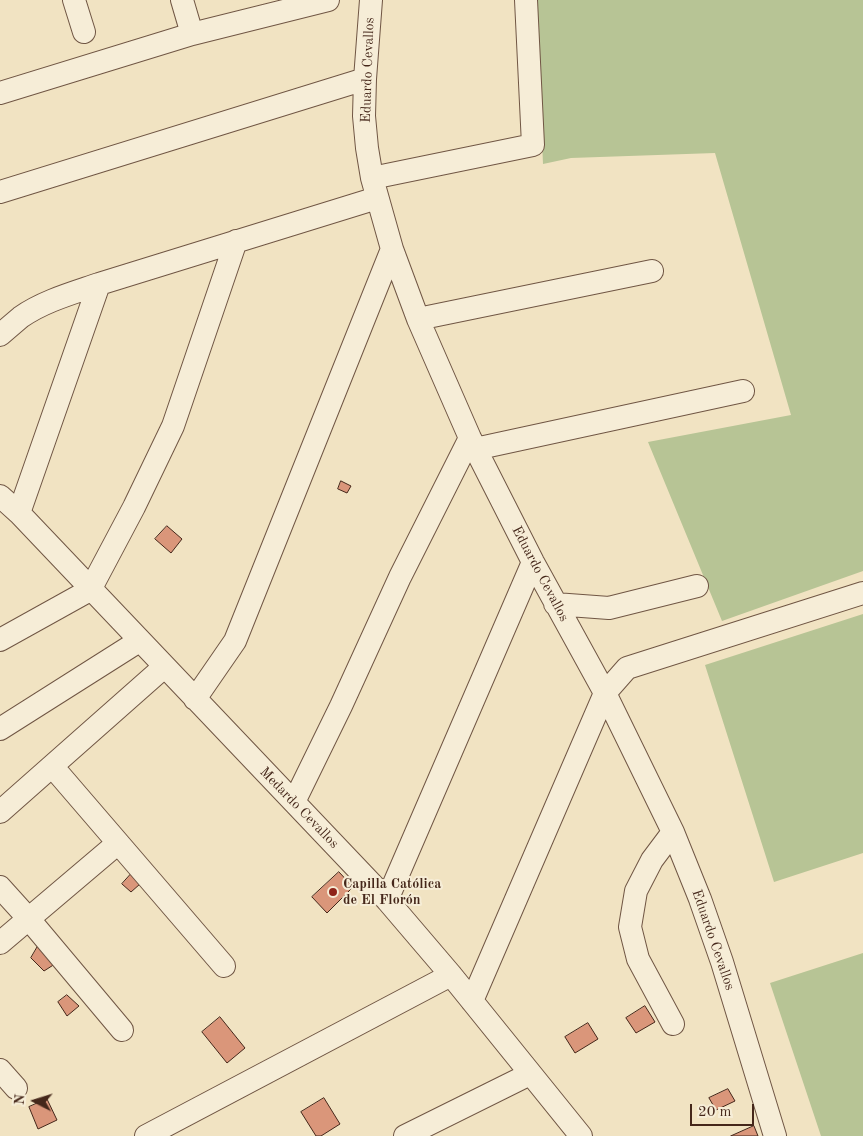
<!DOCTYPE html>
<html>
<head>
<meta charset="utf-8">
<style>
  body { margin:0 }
  #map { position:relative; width:863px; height:1136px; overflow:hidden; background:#f1e3c2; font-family:"Old Standard TT",serif }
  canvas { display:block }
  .north { position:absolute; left:10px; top:1076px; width:50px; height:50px; -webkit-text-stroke:4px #f6edd7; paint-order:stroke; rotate:275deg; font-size:14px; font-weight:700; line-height:20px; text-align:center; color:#45271a }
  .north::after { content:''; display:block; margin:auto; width:18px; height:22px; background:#45271a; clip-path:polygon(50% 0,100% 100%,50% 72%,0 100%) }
  .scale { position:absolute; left:690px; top:1104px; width:64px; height:22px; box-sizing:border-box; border:2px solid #45271a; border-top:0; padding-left:6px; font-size:15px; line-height:18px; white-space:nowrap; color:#45271a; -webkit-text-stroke:4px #f6edd7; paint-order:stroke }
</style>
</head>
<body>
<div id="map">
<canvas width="863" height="1136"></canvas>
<div class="north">N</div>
<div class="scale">20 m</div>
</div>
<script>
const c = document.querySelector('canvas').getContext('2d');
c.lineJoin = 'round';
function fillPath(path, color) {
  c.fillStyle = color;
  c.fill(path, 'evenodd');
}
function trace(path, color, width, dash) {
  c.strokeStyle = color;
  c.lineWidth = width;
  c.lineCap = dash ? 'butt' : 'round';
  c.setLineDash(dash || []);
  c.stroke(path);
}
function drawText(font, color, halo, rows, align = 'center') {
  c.font = font + ' "Old Standard TT",serif';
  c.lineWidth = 4;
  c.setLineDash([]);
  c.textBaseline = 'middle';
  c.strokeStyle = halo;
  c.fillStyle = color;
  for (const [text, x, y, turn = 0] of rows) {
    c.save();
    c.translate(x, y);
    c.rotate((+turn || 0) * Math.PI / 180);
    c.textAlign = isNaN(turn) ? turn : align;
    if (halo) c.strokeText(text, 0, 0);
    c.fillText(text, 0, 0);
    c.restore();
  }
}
fillPath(new Path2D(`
  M 536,0 L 863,0 L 863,571 L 722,621 L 648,442 L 791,415 L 715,153 L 571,158 L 543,164 Z
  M 863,614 L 863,853 L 774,882 L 705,665 Z
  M 863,953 L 863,1136 L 821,1136 L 770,983 Z`), '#b7c495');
const building = new Path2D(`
  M 341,481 L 351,486 L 347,493 L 338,489 Z
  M 167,526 L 182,539 L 171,553 L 155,539 Z
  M 339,872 L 353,887 L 327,913 L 312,897 Z
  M 131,874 L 140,884 L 131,892 L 122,884 Z
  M 38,946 L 58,962 L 44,971 L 31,958 Z
  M 67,995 L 79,1006 L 67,1016 L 58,1002 Z
  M 645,1006 L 655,1022 L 636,1033 L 626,1018 Z
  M 220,1017 L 245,1048 L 227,1063 L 202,1032 Z
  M 588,1023 L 598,1039 L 575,1053 L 565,1037 Z
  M 728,1089 L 735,1101 L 716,1110 L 709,1098 Z
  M 324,1098 L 340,1124 L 321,1136 L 316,1136 L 301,1112 Z
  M 47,1099 L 57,1120 L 38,1129 L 29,1107 Z
  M 754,1126 L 758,1136 L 731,1136 Z`);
fillPath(building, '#da967a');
trace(building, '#45271a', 1);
const minor = new Path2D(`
  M 74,0 L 84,32
  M 182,0 L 192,34
  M 371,0 L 365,79 L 364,116 L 367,148 L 372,178 L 392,249 L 418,319 L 470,438 L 533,562 L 605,693 L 673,832 L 700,899 L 722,962 L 775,1136
  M 0,93 L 192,34 L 328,0
  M 372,178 L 533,145 L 526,0
  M 0,192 L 365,79
  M 418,319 L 652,271
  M 0,335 C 7,329 14,323 21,317 C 44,301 73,293 99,284 L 377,198
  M 475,449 L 743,391
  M 0,496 L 19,513 L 387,900 L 451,975 L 581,1136
  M 19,513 L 99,284
  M 555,604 L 609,608 L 697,586
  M 0,640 L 90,590 L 134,507 L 173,426 L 236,241
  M 195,699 L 235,641 L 392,249
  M 0,729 L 139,641
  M 52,766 L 224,966
  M 294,802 L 341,706 L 400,577 L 470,438
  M 0,812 L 164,667
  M 0,887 L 28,918 L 122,1030
  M 387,900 L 533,562
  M 0,943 L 118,843
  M 472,1001 L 605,693 L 627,668 L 863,593
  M 673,1024 L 638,959 L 630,927 L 636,891 L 652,860 L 673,832
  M 0,1070 L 16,1088
  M 146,1136 L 451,975
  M 405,1136 L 530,1074`);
trace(minor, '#705644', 24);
trace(minor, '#f6edd7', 22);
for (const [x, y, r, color] of [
  [333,892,5,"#8f2418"]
]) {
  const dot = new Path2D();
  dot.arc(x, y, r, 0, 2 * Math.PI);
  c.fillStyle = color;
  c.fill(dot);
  trace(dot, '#f6edd7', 2);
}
drawText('14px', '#45271a', '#f6edd7', [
  ["Eduardo Cevallos",368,70,-88],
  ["Eduardo Cevallos",540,574,62],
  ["Medardo Cevallos",299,808,46],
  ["Eduardo Cevallos",713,940,71]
]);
drawText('bold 14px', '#45271a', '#f6edd7', [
  ["Capilla Católica",343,884],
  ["de El Florón",343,900]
], 'left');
</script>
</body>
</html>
